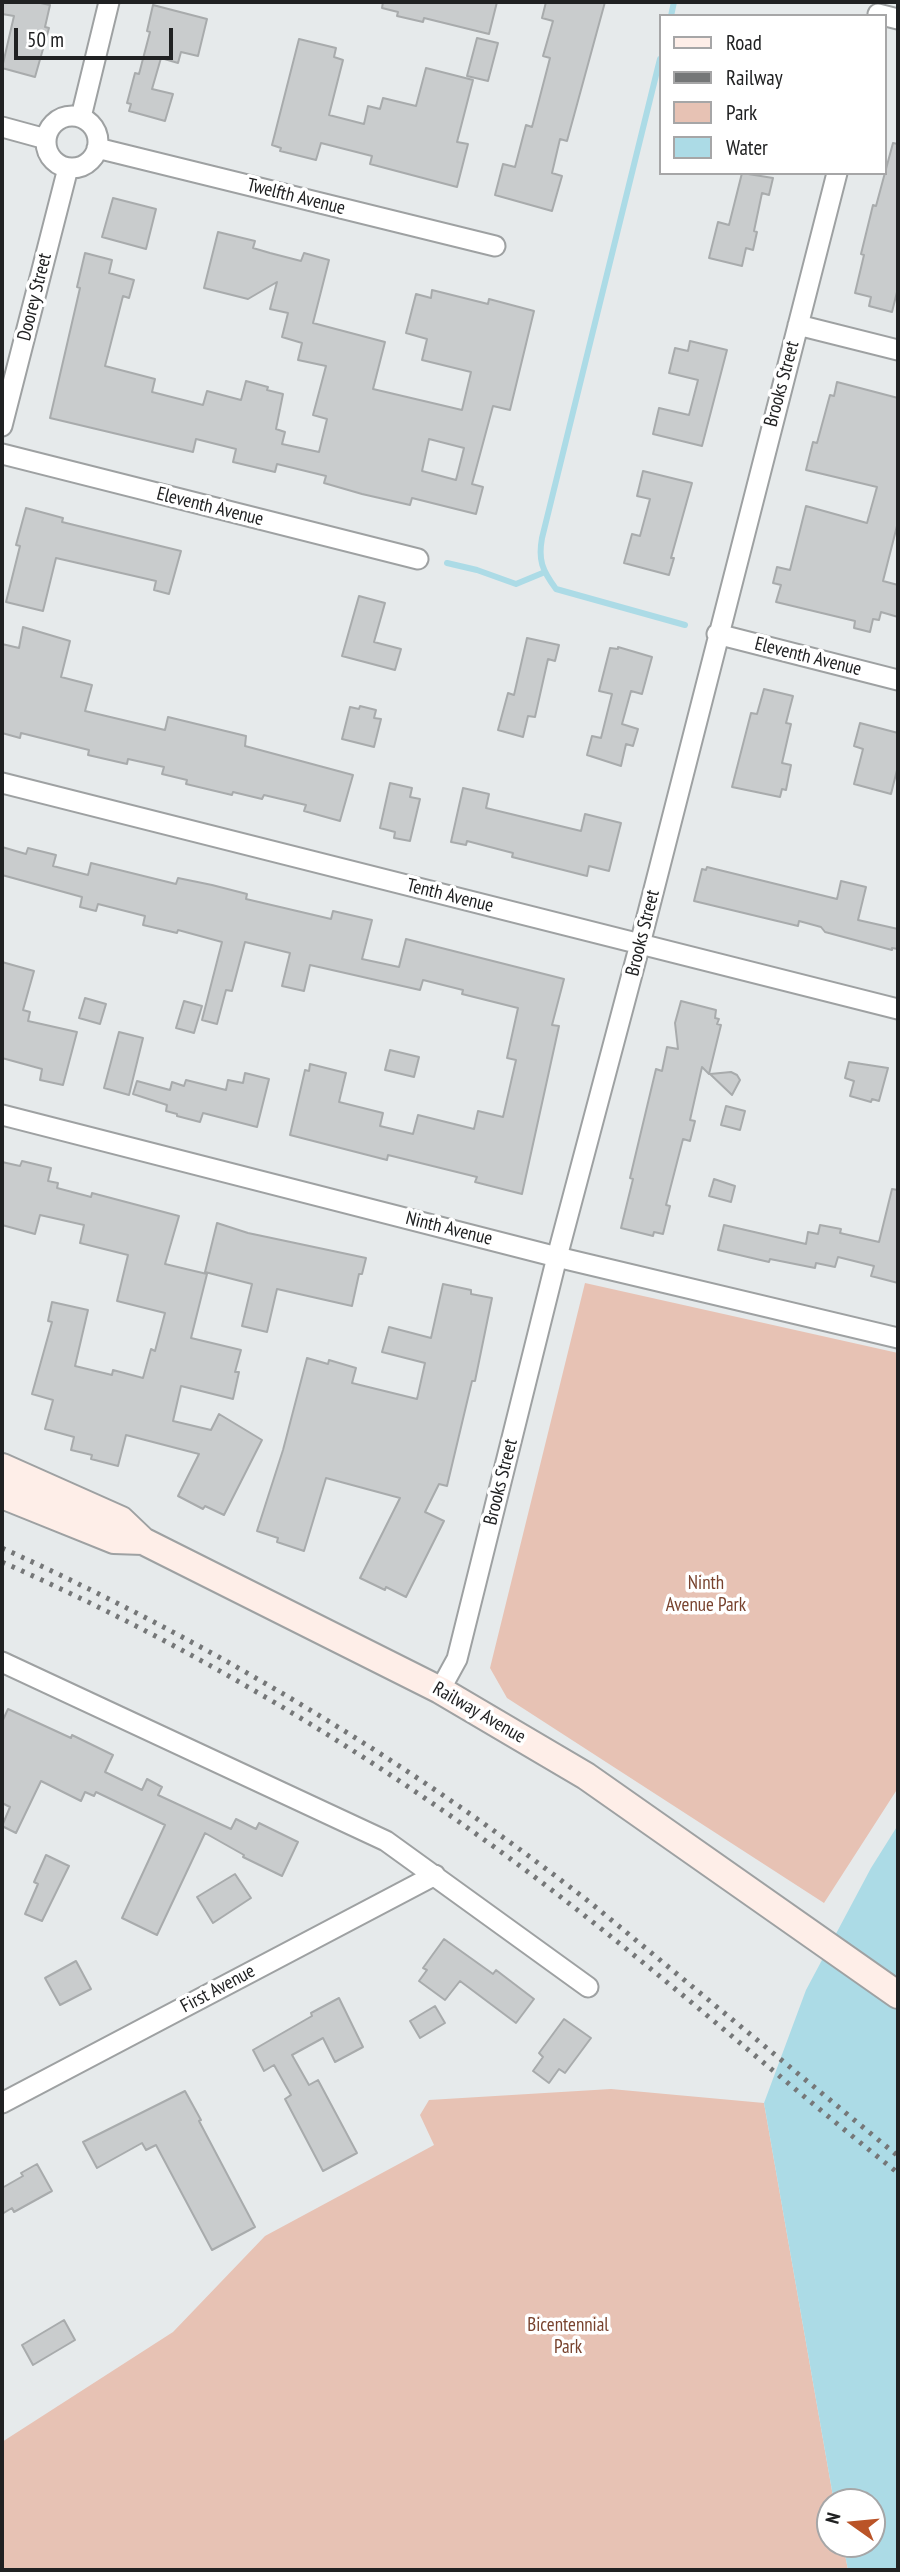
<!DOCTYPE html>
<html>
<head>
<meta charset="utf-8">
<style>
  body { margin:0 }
  #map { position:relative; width:900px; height:2572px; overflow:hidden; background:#e6eaeb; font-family:"PT Sans Narrow",sans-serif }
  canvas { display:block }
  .frame { position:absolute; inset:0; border:4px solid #202122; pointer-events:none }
  .legend { position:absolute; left:659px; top:14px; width:228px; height:161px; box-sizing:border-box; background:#fff; border:2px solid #a6a6a7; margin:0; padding:9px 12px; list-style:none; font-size:21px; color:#202122 }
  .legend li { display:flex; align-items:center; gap:14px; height:35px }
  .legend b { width:35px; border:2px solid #a6a6a7 }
  .north { position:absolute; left:816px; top:2488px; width:70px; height:70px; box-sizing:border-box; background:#fff; border:2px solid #a6a6a7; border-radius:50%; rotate:285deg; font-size:19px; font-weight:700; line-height:28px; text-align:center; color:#202122 }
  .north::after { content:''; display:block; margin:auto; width:24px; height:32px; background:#ba5428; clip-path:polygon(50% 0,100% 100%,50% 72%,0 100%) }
  .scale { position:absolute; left:14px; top:28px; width:159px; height:32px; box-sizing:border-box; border:4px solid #202122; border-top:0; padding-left:9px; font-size:21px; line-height:24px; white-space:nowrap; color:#202122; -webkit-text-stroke:5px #fff; paint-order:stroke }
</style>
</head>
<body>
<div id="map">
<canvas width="900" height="2572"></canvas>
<div class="frame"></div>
<ul class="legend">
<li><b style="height:9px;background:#feeee8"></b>Road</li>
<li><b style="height:9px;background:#757778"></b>Railway</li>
<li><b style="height:19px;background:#e7c2b4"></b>Park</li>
<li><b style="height:19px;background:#acdbe6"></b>Water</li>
</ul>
<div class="north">N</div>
<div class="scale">50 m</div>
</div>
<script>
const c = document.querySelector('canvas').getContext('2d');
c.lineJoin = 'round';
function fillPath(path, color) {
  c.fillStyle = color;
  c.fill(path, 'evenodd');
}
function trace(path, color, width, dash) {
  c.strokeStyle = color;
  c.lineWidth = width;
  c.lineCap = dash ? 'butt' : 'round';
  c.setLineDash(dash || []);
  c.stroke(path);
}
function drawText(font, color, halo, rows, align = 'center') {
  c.font = font + ' "PT Sans Narrow",sans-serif';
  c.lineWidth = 7;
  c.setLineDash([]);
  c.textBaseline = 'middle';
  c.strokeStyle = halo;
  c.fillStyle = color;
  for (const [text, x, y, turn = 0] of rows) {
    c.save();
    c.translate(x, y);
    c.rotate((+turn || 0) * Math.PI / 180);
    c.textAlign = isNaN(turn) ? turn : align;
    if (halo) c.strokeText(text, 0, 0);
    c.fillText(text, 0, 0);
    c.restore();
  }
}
fillPath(new Path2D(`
  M 585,1283 L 898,1353 L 898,1788 L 824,1903 L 507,1698 L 490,1668 Z
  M 611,2089 L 764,2103 L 834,2502 L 830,2502 L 830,2544 L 843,2544 L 848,2570 L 2,2570 L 2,2442 L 173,2332 L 265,2236 L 434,2145 L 420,2115 L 429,2100 Z`), '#e7c2b4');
fillPath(new Path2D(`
  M 898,1825 L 898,2570 L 848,2570 L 843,2544 L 872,2544 L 872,2502 L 834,2502 L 764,2103 L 806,1990 L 871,1868 Z`), '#acdbe6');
trace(new Path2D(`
  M 671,16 L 674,2
  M 660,59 L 542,538 C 538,560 542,570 556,589 L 685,625
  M 447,563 L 477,570 L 516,584 L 545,572`), '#acdbe6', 6);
const building = new Path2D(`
  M 2,2 L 36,2 L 50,5 L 45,27 L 49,28 L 35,77 L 2,68 L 14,16 L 2,14 Z
  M 383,2 L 497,2 L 489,34 L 424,18 L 423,22 L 397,16 L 398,12 L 382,8 Z
  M 546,2 L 605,2 L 567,141 L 560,139 L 552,173 L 562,176 L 552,211 L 495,195 L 503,164 L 515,167 L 526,125 L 532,127 L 550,58 L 543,56 L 553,21 L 542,18 Z
  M 153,5 L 207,19 L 198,56 L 181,52 L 178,63 L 161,58 L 152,89 L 173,94 L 165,121 L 129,111 L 131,104 L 127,103 L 135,73 L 139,74 L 150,32 L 147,31 Z
  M 477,38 L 498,43 L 488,81 L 467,76 Z
  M 299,39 L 336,48 L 334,57 L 343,60 L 329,115 L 364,124 L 368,106 L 380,109 L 383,98 L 416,106 L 426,68 L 473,80 L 457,142 L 468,144 L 457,187 L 370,164 L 372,156 L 321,143 L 316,160 L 280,151 L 281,148 L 272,145 Z
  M 893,143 L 898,144 L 898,288 L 892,312 L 869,306 L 871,297 L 855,293 L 864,255 L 861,254 L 873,205 L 876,206 Z
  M 742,173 L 773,178 L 769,195 L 762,193 L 754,231 L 757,232 L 753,250 L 746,248 L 742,266 L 709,258 L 718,222 L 729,225 Z
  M 113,198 L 156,209 L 146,249 L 102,237 Z
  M 218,232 L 255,241 L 253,248 L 270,253 L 301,261 L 304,253 L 329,260 L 313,323 L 385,342 L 373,389 L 462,410 L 471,372 L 422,360 L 427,339 L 406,333 L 416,294 L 431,298 L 432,290 L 488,304 L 489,299 L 534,311 L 510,410 L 493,406 L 472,484 L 483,487 L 476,514 L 412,498 L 410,505 L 362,494 L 324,483 L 326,476 L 277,464 L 275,472 L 233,462 L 236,449 L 196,439 L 193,452 L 50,418 L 80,288 L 77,287 L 85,253 L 112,260 L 109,273 L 134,280 L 129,298 L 123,296 L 105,366 L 155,379 L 152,392 L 203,405 L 207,391 L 241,400 L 246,381 L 268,387 L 267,390 L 283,394 L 276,429 L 285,432 L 282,444 L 319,452 L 327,419 L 313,415 L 326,366 L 298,360 L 302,343 L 282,337 L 288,313 L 270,309 L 277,282 L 248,299 L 204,288 ZM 429,439 L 464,448 L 456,480 L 422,471 Z
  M 690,341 L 727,350 L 702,446 L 653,434 L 659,408 L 689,415 L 698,380 L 669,373 L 675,348 L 688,351 Z
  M 837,382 L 898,398 L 898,522 L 883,581 L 898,585 L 898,617 L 881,612 L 879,620 L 873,619 L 870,632 L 854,628 L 855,621 L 776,602 L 781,585 L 773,583 L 777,567 L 790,570 L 806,506 L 867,523 L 877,487 L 806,470 L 813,442 L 817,443 L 830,395 L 834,396 Z
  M 643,471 L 692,483 L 671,558 L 674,558 L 669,575 L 624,563 L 632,534 L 640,536 L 650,499 L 637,496 Z
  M 26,508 L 63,518 L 62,522 L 181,551 L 169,594 L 154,590 L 156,581 L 56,558 L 43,611 L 6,602 L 20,546 L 16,545 Z
  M 359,596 L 385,603 L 374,642 L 401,649 L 395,670 L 342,656 Z
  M 23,627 L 70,641 L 61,677 L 92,685 L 85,711 L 165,730 L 168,717 L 246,736 L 245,746 L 353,775 L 340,821 L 304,811 L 306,805 L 264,795 L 262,799 L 233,792 L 232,795 L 186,784 L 187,780 L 162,774 L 164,767 L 128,759 L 127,764 L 88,755 L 89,750 L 21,733 L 20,738 L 2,733 L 2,644 L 19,648 Z
  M 527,638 L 559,645 L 555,661 L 548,659 L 535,717 L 528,716 L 523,737 L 498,730 L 508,693 L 514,695 Z
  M 618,647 L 652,657 L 642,694 L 631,691 L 622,724 L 638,729 L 633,746 L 626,744 L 621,766 L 587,755 L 592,736 L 601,738 L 612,694 L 599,691 L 610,648 L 618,649 Z
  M 764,689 L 793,696 L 786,723 L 791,724 L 782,763 L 791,765 L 786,790 L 782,789 L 780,797 L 732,787 L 751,713 L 757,714 Z
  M 360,706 L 376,710 L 374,718 L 381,719 L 374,747 L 342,739 L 350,707 L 359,709 Z
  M 860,723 L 898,733 L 898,766 L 891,794 L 854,784 L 863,749 L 854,746 Z
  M 390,783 L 412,788 L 410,797 L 420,799 L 410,841 L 394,838 L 395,832 L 380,828 Z
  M 463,788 L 489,794 L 486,808 L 581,831 L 585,814 L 621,823 L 609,871 L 589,866 L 587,876 L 512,857 L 513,853 L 467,841 L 466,845 L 451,842 Z
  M 2,847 L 26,854 L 28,848 L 56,855 L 53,866 L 88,875 L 91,863 L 176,884 L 178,878 L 212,885 L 247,894 L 246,899 L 331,919 L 333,911 L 372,920 L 362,959 L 399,967 L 406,939 L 564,979 L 552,1025 L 559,1026 L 522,1194 L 475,1182 L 477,1177 L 388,1155 L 387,1160 L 290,1135 L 305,1070 L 309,1071 L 310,1064 L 346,1073 L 339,1102 L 383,1113 L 380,1126 L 413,1134 L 418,1115 L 474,1129 L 478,1111 L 503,1117 L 516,1060 L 507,1058 L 518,1008 L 462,994 L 463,990 L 423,980 L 420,990 L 310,965 L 304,991 L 282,986 L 290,953 L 245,942 L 232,991 L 226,990 L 217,1024 L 202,1020 L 222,942 L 178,930 L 177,933 L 143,925 L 145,916 L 98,904 L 96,911 L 80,907 L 82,897 L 2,875 Z
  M 707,867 L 837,899 L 841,881 L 866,887 L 858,920 L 898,929 L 898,949 L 892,948 L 892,950 L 825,932 L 821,927 L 799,921 L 798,926 L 694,901 L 702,869 L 706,870 Z
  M 2,962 L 34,971 L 23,1010 L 30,1012 L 28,1021 L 77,1032 L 63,1085 L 40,1080 L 42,1069 L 2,1058 Z
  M 85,998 L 106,1004 L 100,1024 L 79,1018 Z
  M 184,1001 L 202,1006 L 194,1033 L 176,1028 Z
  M 681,1001 L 716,1010 L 715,1018 L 719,1019 L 717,1024 L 721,1025 L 709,1074 L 702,1067 L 690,1120 L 695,1121 L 690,1141 L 683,1139 L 666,1205 L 670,1206 L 663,1234 L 654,1232 L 653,1236 L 621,1228 L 633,1179 L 630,1178 L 656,1069 L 662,1071 L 667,1047 L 678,1049 L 675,1023 Z
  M 119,1032 L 143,1038 L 129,1095 L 104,1088 Z
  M 390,1050 L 419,1057 L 414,1077 L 385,1070 Z
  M 849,1062 L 888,1068 L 879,1101 L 872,1099 L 871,1102 L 850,1096 L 854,1081 L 845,1078 Z
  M 731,1072 L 737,1075 L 740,1080 L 732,1095 L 710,1074 Z
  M 245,1073 L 269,1079 L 257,1127 L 203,1113 L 200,1122 L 177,1116 L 177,1114 L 166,1111 L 167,1105 L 133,1094 L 137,1081 L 170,1090 L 172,1082 L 184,1086 L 186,1080 L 226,1090 L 228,1080 L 243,1083 Z
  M 726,1106 L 745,1111 L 740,1130 L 721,1125 Z
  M 22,1161 L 51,1168 L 48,1181 L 58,1183 L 57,1188 L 91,1197 L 92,1193 L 179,1216 L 165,1264 L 207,1274 L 191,1338 L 241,1350 L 235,1372 L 239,1372 L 233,1399 L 181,1386 L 173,1421 L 211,1430 L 219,1414 L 262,1440 L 224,1515 L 205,1506 L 203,1509 L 178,1496 L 199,1454 L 126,1435 L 118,1466 L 91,1459 L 92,1455 L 71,1450 L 74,1437 L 45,1429 L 53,1400 L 32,1394 L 52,1322 L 48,1321 L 52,1302 L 88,1310 L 75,1366 L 112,1375 L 113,1370 L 143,1378 L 151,1349 L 155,1351 L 165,1313 L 117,1301 L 128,1255 L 80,1243 L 84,1225 L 40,1215 L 35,1234 L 2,1225 L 2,1162 L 20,1166 Z
  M 714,1179 L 735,1186 L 731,1202 L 709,1196 Z
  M 892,1189 L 898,1190 L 898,1283 L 871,1276 L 874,1266 L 838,1257 L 835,1267 L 816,1263 L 815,1268 L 770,1259 L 769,1262 L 718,1250 L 724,1225 L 806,1244 L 808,1232 L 818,1234 L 820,1225 L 841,1229 L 840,1233 L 879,1242 Z
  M 217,1223 L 248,1233 L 366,1258 L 362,1274 L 359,1274 L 352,1306 L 277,1289 L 267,1332 L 242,1326 L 252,1284 L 205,1272 Z
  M 443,1284 L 471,1290 L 471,1294 L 492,1298 L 475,1381 L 472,1381 L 447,1486 L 439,1484 L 425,1512 L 444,1521 L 406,1597 L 386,1587 L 385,1590 L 360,1578 L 400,1498 L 326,1478 L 304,1551 L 277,1542 L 278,1538 L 257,1531 L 283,1450 L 307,1358 L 328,1364 L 329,1360 L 356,1368 L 352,1383 L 417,1399 L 425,1363 L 382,1352 L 389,1327 L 431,1338 Z
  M 8,1709 L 71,1738 L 72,1735 L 113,1755 L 105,1772 L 142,1790 L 147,1779 L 162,1787 L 158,1795 L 231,1829 L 236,1819 L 256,1829 L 259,1823 L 298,1842 L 282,1876 L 243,1857 L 244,1855 L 205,1833 L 157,1935 L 122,1918 L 165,1825 L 96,1792 L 94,1796 L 85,1792 L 81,1801 L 41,1781 L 16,1833 L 2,1826 L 10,1807 L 2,1803 L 2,1722 Z
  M 46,1855 L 69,1866 L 42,1921 L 25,1914 L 38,1884 L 34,1882 Z
  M 235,1874 L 251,1898 L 213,1923 L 197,1897 Z
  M 444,1939 L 493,1974 L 496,1970 L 534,1999 L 516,2023 L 460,1981 L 445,2000 L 419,1981 L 427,1970 L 423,1968 Z
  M 76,1961 L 91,1989 L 60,2005 L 45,1978 Z
  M 339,1998 L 363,2047 L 335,2062 L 323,2038 L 292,2055 L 309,2085 L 318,2080 L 357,2153 L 323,2171 L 285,2099 L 291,2095 L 274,2065 L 264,2071 L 253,2050 L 312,2016 L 311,2013 Z
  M 435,2006 L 445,2023 L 420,2038 L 410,2021 Z
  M 564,2019 L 591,2038 L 565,2073 L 559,2069 L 549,2083 L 533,2071 L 543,2057 L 539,2053 Z
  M 185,2091 L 201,2120 L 199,2121 L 255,2227 L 212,2250 L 156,2145 L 146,2150 L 142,2143 L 97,2168 L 83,2142 Z
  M 37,2164 L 52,2191 L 14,2212 L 12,2208 L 2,2214 L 2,2188 L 23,2176 L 21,2173 Z
  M 64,2320 L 75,2340 L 33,2365 L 22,2345 Z`);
fillPath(building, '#c9cccd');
trace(building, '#a8abac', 2);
const minor = new Path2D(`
  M 878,14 L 898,19
  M46 142a26 26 0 1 1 52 0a26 26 0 1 1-52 0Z
  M 81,117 L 109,2
  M 2,127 L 46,139
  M 97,148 L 495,246
  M 798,325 L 898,350
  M 2,426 L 68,168
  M 2,454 L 418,559
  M 717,634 L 898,680
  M 2,783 L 898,1009
  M 2,1115 L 557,1257 L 898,1338
  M 2,1662 L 386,1841 L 588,1987
  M 440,1690 L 457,1659 L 557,1257 L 640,944 L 837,173
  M 2,2103 L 435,1875`);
const secondary = new Path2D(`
  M 2,1467 L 121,1520 L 143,1541 L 440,1690 L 586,1776 L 898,1995
  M 2,1495 L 114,1540 L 143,1541`);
trace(minor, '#9ea1a2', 23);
trace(secondary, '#9ea1a2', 30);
trace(minor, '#fff', 19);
trace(secondary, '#feeee8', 26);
trace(new Path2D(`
  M 2,1548 C 212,1643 410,1762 592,1904 L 898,2156
  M 2,1562 C 185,1643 359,1746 520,1866 C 650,1963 771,2072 898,2173`), '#757778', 5, [3.5, 7]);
drawText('19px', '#202122', '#fff', [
  ["Twelfth Avenue",296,197,14],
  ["Doorey Street",35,297,-76],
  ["Brooks Street",782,384,-75],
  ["Eleventh Avenue",210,507,14],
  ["Eleventh Avenue",808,657,14],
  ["Tenth Avenue",450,896,14],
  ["Brooks Street",643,933,-76],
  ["Ninth Avenue",449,1229,14],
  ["Brooks Street",501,1482,-76],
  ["Railway Avenue",479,1713,30],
  ["First Avenue",218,1989,-28]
]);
drawText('19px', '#78432e', '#fff', [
  ["Ninth",706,1584],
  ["Avenue Park",706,1606],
  ["Bicentennial",568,2326],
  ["Park",568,2348]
]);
</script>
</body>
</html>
